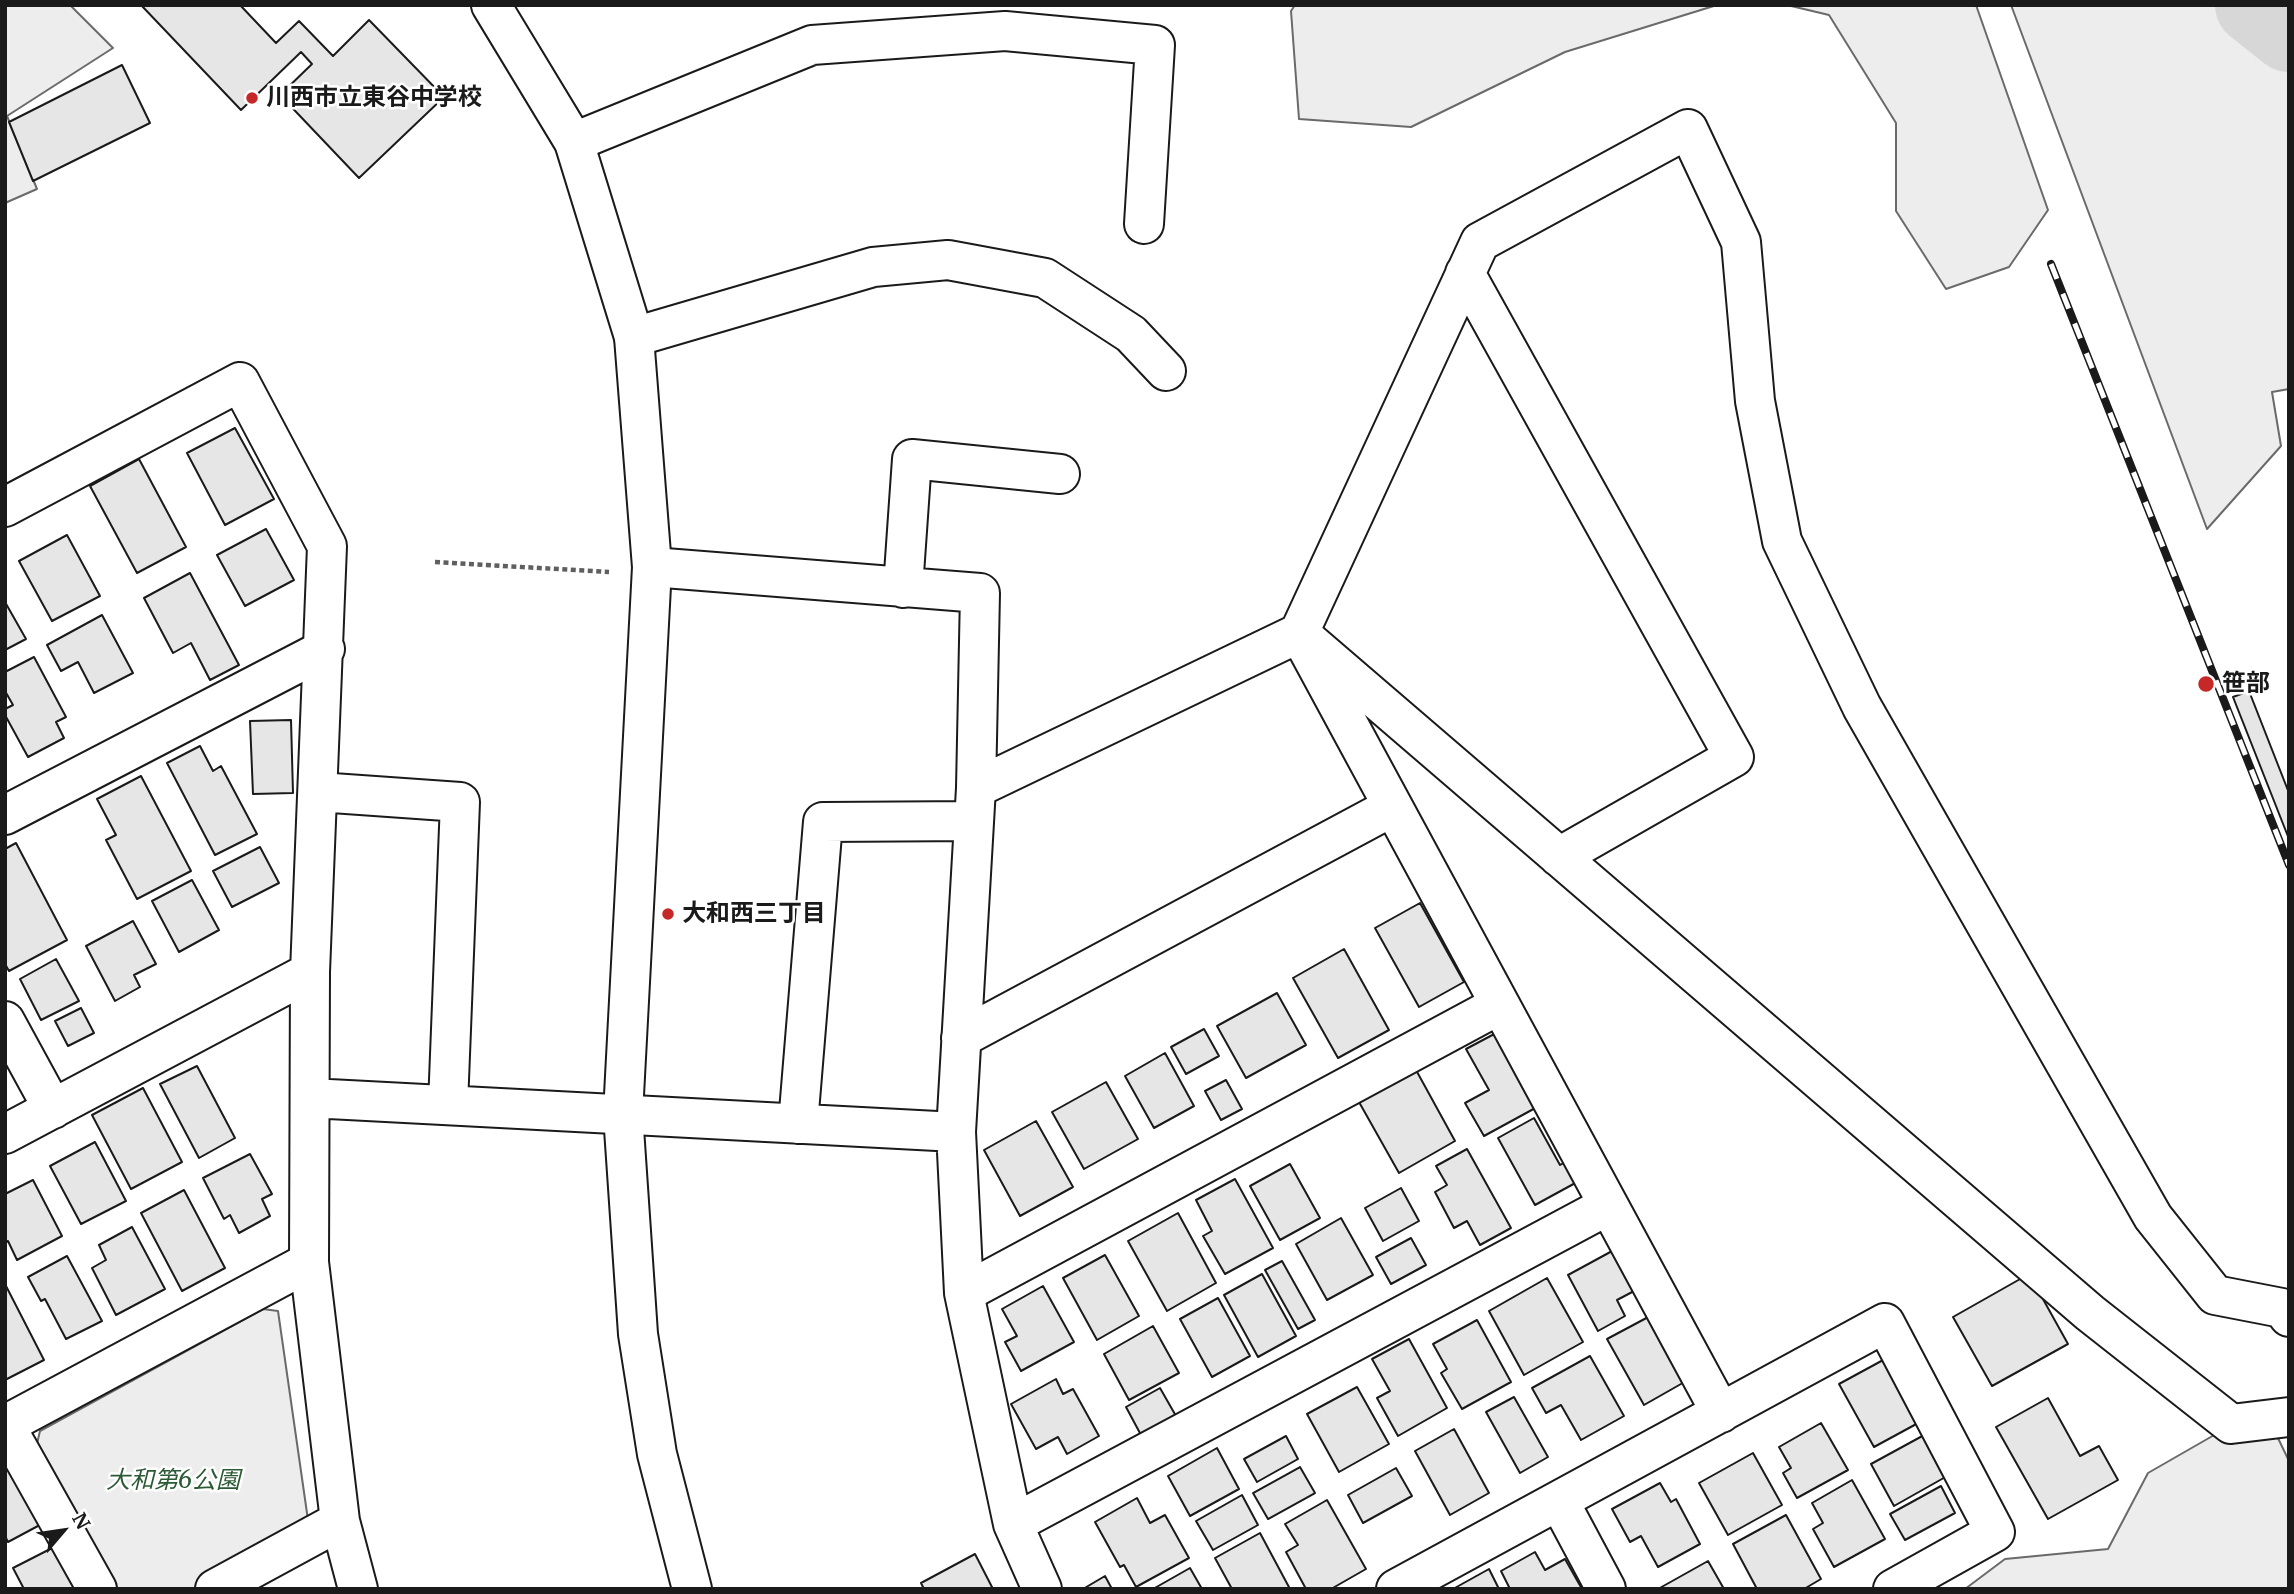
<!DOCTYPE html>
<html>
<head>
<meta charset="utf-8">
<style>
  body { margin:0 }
  #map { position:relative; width:2294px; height:1594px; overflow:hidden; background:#fff; font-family:Merriweather,serif }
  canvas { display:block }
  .frame { position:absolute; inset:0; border:7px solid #1a1a1a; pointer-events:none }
  .north { position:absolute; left:28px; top:1496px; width:70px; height:70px; -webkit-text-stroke:5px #fff; paint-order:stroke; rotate:61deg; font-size:19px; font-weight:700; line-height:28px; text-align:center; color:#1a1a1a }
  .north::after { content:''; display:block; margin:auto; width:24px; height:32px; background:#1a1a1a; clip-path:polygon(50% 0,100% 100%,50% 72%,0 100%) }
</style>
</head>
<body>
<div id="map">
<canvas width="2294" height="1594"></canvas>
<div class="frame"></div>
<div class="north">N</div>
</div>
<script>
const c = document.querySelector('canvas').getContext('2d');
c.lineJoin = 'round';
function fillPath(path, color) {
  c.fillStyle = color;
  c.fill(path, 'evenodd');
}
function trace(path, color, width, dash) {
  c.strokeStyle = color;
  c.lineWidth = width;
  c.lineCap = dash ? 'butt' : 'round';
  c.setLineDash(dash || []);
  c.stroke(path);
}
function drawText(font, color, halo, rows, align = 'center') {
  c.font = font + ' Merriweather,"Noto Sans JP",serif';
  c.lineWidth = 5;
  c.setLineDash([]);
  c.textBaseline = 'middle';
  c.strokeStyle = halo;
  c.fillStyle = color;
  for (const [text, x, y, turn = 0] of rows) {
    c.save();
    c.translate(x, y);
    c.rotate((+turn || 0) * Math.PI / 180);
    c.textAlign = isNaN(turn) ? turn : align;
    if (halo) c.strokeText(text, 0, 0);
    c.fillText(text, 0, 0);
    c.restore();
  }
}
const green = new Path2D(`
  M 5,5 L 70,5 L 113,48 L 7,116 L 37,189 L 5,203 Z
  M 1295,5 L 1717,5 L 1565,52 L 1411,127 L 1299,119 L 1291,11 Z
  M 1787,5 L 1976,5 L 2048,210 L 2009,267 L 1946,289 L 1896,211 L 1896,123 L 1829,15 Z
  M 2011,5 L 2289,5 L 2289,389 L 2272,392 L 2281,446 L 2207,529 Z
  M 263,1309 L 278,1311 L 309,1527 L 199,1589 L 109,1589 L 35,1452 L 40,1431 Z
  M 2263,1407 L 2289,1461 L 2289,1589 L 1965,1589 L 2005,1559 L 2108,1549 L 2148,1473 Z`);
fillPath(green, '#ededed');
trace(green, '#6a6a6a', 2);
trace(new Path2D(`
  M 2255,5 L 2289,32`), '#d7d7d7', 80);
const building = new Path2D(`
  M 141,5 L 240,5 L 276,43 L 299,21 L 333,56 L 369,20 L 444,97 L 359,178 L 280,95 L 312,64 L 301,52 L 241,110 Z
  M 122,65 L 150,123 L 33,181 L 9,122 Z
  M 235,428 L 274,499 L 225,525 L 187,453 Z
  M 139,459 L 186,547 L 137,573 L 90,486 Z
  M 266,529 L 294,580 L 245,606 L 217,555 Z
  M 67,535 L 100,596 L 52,621 L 19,561 Z
  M 190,573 L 239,665 L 210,680 L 191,643 L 173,653 L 144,598 Z
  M 5,602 L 26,639 L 5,650 Z
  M 102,615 L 133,673 L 94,693 L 78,662 L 61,671 L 47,645 Z
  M 34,657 L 66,717 L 56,722 L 64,738 L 28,757 L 5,715 L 5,709 L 13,705 L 5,691 L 5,672 Z
  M 2249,691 L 2289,793 L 2289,839 L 2233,697 Z
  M 291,720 L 293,793 L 253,794 L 250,721 Z
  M 200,746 L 213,771 L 221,766 L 257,834 L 215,855 L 167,763 Z
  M 141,776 L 191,871 L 137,899 L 106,840 L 116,835 L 97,799 Z
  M 16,843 L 67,940 L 9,971 L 5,964 L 5,849 Z
  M 260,847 L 279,883 L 232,907 L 213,871 Z
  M 192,880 L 219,930 L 179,952 L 152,901 Z
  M 1420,903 L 1464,982 L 1419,1007 L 1375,928 Z
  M 133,921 L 156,964 L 134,975 L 140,987 L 115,1001 L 86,946 Z
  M 1344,949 L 1389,1030 L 1338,1058 L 1293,978 Z
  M 56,959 L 79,1001 L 41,1020 L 20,979 Z
  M 1277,993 L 1306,1045 L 1246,1078 L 1217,1026 Z
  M 81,1008 L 94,1033 L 68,1046 L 55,1021 Z
  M 1204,1029 L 1219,1056 L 1186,1074 L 1171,1047 Z
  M 1498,1032 L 1539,1106 L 1484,1136 L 1465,1103 L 1489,1090 L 1466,1049 Z
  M 1165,1053 L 1194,1106 L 1154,1128 L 1125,1076 Z
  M 197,1066 L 235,1138 L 199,1158 L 160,1084 Z
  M 1416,1070 L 1455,1141 L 1399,1173 L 1359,1102 Z
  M 1226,1080 L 1242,1109 L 1221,1120 L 1205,1091 Z
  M 1106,1082 L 1138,1139 L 1084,1169 L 1052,1112 Z
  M 143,1088 L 182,1162 L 131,1189 L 92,1115 Z
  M 1534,1118 L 1560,1165 L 1567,1161 L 1579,1181 L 1535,1205 L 1498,1138 Z
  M 1036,1121 L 1073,1187 L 1020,1216 L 984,1150 Z
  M 95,1142 L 126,1201 L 81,1224 L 50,1166 Z
  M 1467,1149 L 1511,1228 L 1480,1245 L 1467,1221 L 1454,1228 L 1435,1192 L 1447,1185 L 1436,1166 Z
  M 250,1154 L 272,1194 L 262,1199 L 270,1216 L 239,1233 L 230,1215 L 224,1219 L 203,1178 Z
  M 1290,1164 L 1320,1218 L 1280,1240 L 1250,1186 Z
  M 1235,1179 L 1273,1248 L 1225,1274 L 1203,1236 L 1212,1231 L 1196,1200 Z
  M 33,1180 L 62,1236 L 17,1260 L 8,1241 L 5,1242 L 5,1194 Z
  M 1401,1188 L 1419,1221 L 1383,1241 L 1365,1208 Z
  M 184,1190 L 225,1268 L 182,1291 L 141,1213 Z
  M 1178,1213 L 1216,1283 L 1167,1311 L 1128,1241 Z
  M 1341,1218 L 1373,1275 L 1327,1300 L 1296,1244 Z
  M 132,1227 L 165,1289 L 116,1315 L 92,1268 L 106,1260 L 99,1245 Z
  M 1411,1238 L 1426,1265 L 1391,1284 L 1376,1257 Z
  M 1614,1250 L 1636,1290 L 1617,1300 L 1625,1316 L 1598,1331 L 1568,1275 Z
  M 1105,1255 L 1139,1316 L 1097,1340 L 1063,1278 Z
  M 67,1256 L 102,1321 L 66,1339 L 45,1299 L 41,1301 L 28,1277 Z
  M 1282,1261 L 1315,1320 L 1298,1329 L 1265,1270 Z
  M 1262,1274 L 1296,1336 L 1258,1357 L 1224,1295 Z
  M 2029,1274 L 2068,1344 L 1992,1386 L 1953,1317 Z
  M 1547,1278 L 1583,1342 L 1524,1375 L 1489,1311 Z
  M 6,1286 L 44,1360 L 5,1380 L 5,1286 Z
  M 1043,1286 L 1074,1342 L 1021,1371 L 1005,1342 L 1017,1336 L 1002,1309 Z
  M 1218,1298 L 1250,1356 L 1212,1377 L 1180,1319 Z
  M 1652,1315 L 1688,1380 L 1644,1405 L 1607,1339 Z
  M 1477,1320 L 1511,1382 L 1462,1409 L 1441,1373 L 1447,1369 L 1433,1344 Z
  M 1153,1326 L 1179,1373 L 1129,1400 L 1104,1354 Z
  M 1409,1339 L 1447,1408 L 1398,1436 L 1377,1398 L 1390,1391 L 1372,1359 Z
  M 1590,1356 L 1624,1416 L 1581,1440 L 1561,1405 L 1546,1413 L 1532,1388 Z
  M 1885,1359 L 1920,1422 L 1874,1447 L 1839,1384 Z
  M 1056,1379 L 1063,1394 L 1073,1389 L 1099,1436 L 1067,1454 L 1058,1437 L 1036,1449 L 1011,1404 Z
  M 1357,1387 L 1389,1444 L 1339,1472 L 1307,1414 Z
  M 1160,1388 L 1176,1416 L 1141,1435 L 1126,1407 Z
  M 1514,1397 L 1548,1457 L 1520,1473 L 1486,1412 Z
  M 2048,1398 L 2080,1456 L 2099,1446 L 2118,1480 L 2048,1519 L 1996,1427 Z
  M 1821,1423 L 1848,1470 L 1797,1498 L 1783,1473 L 1791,1468 L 1779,1447 Z
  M 1454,1429 L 1489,1493 L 1450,1515 L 1415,1451 Z
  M 1926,1434 L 1949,1475 L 1894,1506 L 1871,1464 Z
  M 1286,1436 L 1298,1459 L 1257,1482 L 1244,1459 Z
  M 1217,1448 L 1239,1489 L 1190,1516 L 1168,1476 Z
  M 1753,1453 L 1782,1505 L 1728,1535 L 1699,1483 Z
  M 21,1461 L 51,1519 L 8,1542 L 5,1536 L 5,1469 Z
  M 1300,1467 L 1315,1493 L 1268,1519 L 1253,1493 Z
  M 1396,1468 L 1412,1496 L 1363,1523 L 1348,1495 Z
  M 1852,1480 L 1885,1539 L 1834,1567 L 1813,1529 L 1823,1523 L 1812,1503 Z
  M 1660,1483 L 1671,1502 L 1676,1499 L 1700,1544 L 1658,1567 L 1641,1536 L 1630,1542 L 1612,1509 Z
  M 1941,1486 L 1955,1513 L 1905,1540 L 1890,1514 Z
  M 1242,1495 L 1258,1525 L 1213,1550 L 1196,1521 Z
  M 1137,1498 L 1150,1523 L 1165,1515 L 1189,1558 L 1136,1587 L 1124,1565 L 1120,1567 L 1095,1522 Z
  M 1327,1500 L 1366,1569 L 1331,1589 L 1306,1589 L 1286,1552 L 1298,1545 L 1285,1524 Z
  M 1786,1515 L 1821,1579 L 1804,1589 L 1757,1589 L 1733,1544 Z
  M 1260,1533 L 1290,1589 L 1232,1589 L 1215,1558 Z
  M 62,1543 L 86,1589 L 24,1589 L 13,1568 Z
  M 1535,1552 L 1545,1570 L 1565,1559 L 1582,1589 L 1510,1589 L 1501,1571 Z
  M 975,1554 L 993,1589 L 924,1589 L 921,1583 Z
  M 1708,1561 L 1724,1589 L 1658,1589 Z
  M 1190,1568 L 1202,1589 L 1153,1589 Z
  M 1489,1569 L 1499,1589 L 1453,1589 Z
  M 1105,1576 L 1112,1589 L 1083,1589 Z`);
fillPath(building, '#e6e6e6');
trace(building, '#1a1a1a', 2);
const street = new Path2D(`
  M 574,142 L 812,45 L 1005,31 L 1155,45 L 1144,224
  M 1465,273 L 1734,757 L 1559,857
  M 634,337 L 873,267 L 948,260 L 1045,278 L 1131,334 L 1166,371
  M 5,507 L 240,382 L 327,546 L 310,972 L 309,1262 L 340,1521 L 358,1589
  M 652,567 L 980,593 L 976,788
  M 903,588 L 912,459 L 1060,474
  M 318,792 L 460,802 L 448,1105
  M 5,815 L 325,649
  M 5,1021 L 53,1109
  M 961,1038 L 1392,807
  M 310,1098 L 956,1132
  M 798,1124 L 823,822 L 974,821
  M 5,1134 L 310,972
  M 964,1293 L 1499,1005
  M 2289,1317 L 2282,1308 L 2215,1295 L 2153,1217 L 1862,707 L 1782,541 L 1755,401 L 1741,242 L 1688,129 L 1480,242 L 1299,633 L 2090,1313 L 2231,1424 L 2289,1417
  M 5,1425 L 309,1262
  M 5,1425 L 97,1589
  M 1559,1501 L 1606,1589
  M 1013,1524 L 1607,1206
  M 215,1589 L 340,1521
  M 1042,1589 L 1013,1524 L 964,1293 L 956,1132 L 976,788 L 1299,633 L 1721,1413
  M 1396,1589 L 1885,1323 L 1995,1532 L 1893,1589`);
const secondary = new Path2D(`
  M 491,5 L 574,142 L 634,337 L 652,567 L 623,1114 L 638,1334 L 657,1454 L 692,1589`);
trace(street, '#1a1a1a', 42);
trace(secondary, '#1a1a1a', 42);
trace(new Path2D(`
  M 435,562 L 609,572`), '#5f5f5f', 4.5, [5, 3.5]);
trace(street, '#fff', 38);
trace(secondary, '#fff', 38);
const rail = new Path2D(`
  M 2051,264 L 2289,865`);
trace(rail, '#1a1a1a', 8);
trace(rail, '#fff', 5, [16]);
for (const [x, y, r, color] of [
  [252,98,7,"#c62828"],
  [2206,684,9,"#c62828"],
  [668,914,7,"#c62828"]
]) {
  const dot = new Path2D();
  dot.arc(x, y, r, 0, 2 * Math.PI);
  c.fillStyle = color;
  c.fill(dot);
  trace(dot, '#fff', 2.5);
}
drawText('bold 24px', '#1a1a1a', '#fff', [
  ["川西市立東谷中学校",266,98],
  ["笹部",2222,684],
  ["大和西三丁目",682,914]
], 'left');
drawText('italic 24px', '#2b5a34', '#fff', [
  ["大和第6公園",173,1481]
]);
</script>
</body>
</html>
